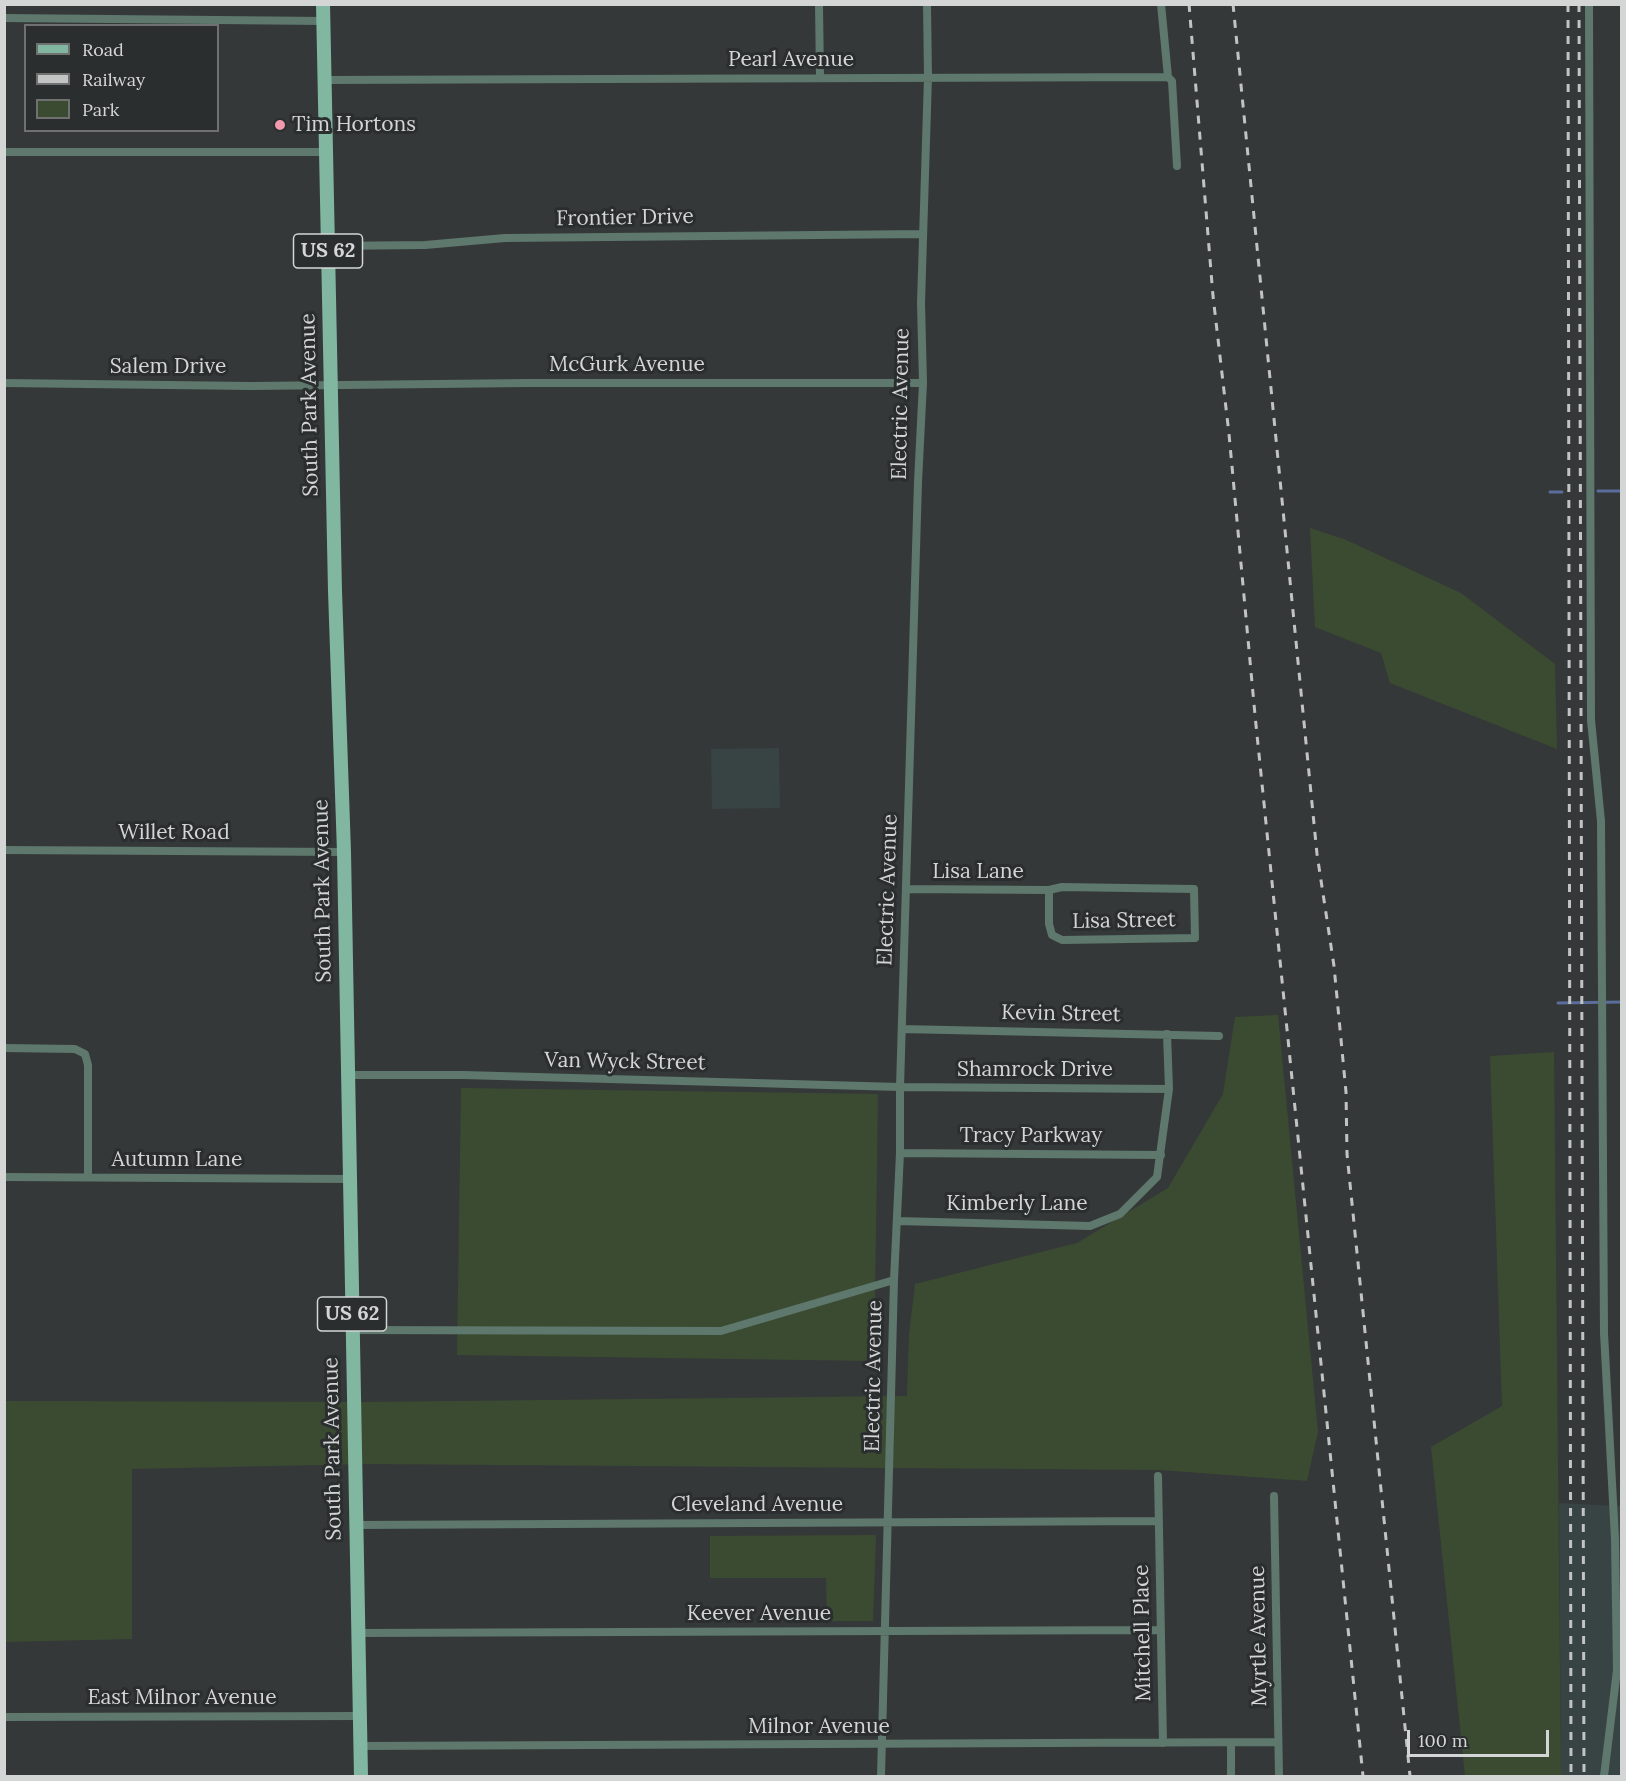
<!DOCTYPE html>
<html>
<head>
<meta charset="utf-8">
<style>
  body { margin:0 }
  #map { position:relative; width:1626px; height:1781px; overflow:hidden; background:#353838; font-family:Lora,serif }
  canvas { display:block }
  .frame { position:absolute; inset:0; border:6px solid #d4d6d6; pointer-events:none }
  .legend { position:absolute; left:24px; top:24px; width:195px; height:108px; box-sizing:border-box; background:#2b2e2e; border:2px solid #6f7171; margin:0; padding:8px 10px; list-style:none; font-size:18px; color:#d4d6d6 }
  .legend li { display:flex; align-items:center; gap:12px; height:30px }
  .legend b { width:30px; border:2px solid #6f7171 }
  .scale { position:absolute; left:1407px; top:1730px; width:142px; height:27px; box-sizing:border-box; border:3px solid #d4d6d6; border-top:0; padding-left:8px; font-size:18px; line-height:21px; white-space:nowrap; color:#d4d6d6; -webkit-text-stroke:4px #2b2e2e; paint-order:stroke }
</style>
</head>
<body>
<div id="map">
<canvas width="1626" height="1781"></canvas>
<div class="frame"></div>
<ul class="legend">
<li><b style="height:8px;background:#81b7a1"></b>Road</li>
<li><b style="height:8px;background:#c2c4c4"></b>Railway</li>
<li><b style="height:16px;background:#3b4b32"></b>Park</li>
</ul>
<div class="scale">100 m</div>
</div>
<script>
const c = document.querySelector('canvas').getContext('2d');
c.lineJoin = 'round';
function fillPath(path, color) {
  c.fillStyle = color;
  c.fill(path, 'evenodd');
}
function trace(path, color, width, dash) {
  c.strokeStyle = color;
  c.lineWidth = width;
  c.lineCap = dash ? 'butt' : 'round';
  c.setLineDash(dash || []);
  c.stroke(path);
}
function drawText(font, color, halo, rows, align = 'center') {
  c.font = font + ' Lora,serif';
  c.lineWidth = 6;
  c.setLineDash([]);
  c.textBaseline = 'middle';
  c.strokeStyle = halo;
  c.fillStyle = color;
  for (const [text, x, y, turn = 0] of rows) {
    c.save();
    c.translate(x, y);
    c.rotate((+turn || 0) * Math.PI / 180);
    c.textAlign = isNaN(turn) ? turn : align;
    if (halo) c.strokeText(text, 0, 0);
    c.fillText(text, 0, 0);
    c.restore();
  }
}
fillPath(new Path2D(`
  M 779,748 L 780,808 L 712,809 L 711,749 Z
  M 1559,1503 L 1621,1506 L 1621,1776 L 1561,1776 Z`), '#384344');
fillPath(new Path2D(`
  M 1310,528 L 1344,539 L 1461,593 L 1555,664 L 1557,749 L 1390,683 L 1381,653 L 1315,627 Z
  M 1278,1015 L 1318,1432 L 1307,1481 L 1160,1470 L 368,1464 L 132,1469 L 132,1639 L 5,1642 L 4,1401 L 367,1402 L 907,1396 L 909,1335 L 915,1284 L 1077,1243 L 1168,1188 L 1223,1094 L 1235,1017 Z
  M 1554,1052 L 1561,1776 L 1465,1776 L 1431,1447 L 1502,1406 L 1490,1056 Z
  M 461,1088 L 878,1094 L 874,1361 L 457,1355 Z
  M 876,1535 L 873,1621 L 827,1621 L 826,1578 L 710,1578 L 710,1536 Z`), '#3b4b32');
trace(new Path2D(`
  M 1598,491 L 1622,491
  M 1550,492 L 1562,492
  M 1558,1003 L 1622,1002`), '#5a6d9b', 3);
trace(new Path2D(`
  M 819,4 L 820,78
  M 1161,4 L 1168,77
  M 1589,4 L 1591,720 L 1601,821 L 1604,1333 L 1615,1539 L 1617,1670 L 1604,1776
  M 4,18 L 323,21
  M 325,80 L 1168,77 L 1172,81 L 1177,166
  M 4,152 L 326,152
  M 328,246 L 425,245 L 505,238 L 923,234
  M 4,383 L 251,386 L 528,383 L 923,383
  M 4,850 L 344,852
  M 1062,887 L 1194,889 L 1195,938 L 1062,940 L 1052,935 L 1049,924 L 1049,890 Z
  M 906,889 L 1049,890
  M 902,1029 L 1219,1036
  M 4,1048 L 75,1049 L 85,1054 L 88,1065 L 88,1177
  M 348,1075 L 463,1075 L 900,1087 L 1169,1089
  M 900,1153 L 1161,1155
  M 4,1177 L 350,1179
  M 897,1221 L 1090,1226 L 1120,1214 L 1157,1177 L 1169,1089 L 1167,1034
  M 352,1330 L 721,1331 L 894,1280
  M 1158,1476 L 1163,1743
  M 1274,1496 L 1279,1776
  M 356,1525 L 1159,1521
  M 358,1633 L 1161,1630
  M 4,1717 L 360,1716
  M 1231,1743 L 1231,1776
  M 360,1746 L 1278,1742
  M 881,1776 L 894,1280 L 900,1153 L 900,1087 L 918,482 L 923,383 L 921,303 L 928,77 L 927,4`), '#5e786d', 8);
trace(new Path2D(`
  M 323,4 L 335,591 L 344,852 L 361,1776`), '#81b7a1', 14);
trace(new Path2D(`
  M 1189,4 L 1213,296 L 1229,434 L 1255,715 L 1363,1776
  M 1233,4 L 1317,854 L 1334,966 L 1346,1092 L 1347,1154 L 1410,1776
  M 1568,4 L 1571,1776
  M 1579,4 L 1584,1776`), '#c2c4c4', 3, [8, 8]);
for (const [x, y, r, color] of [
  [280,125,6,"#f29aad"]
]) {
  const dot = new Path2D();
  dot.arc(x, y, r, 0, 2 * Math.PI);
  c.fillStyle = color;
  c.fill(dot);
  trace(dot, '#2b2e2e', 2);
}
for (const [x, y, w] of [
  [328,251,69],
  [352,1314,69]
]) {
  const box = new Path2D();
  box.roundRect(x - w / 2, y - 17, w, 34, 4.5);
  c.fillStyle = '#2b2e2e';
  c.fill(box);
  trace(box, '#d4d6d6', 1.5);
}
drawText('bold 20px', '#d4d6d6', null, [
  ["US 62",328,251],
  ["US 62",352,1314]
]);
drawText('21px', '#d4d6d6', '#2b2e2e', [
  ["Pearl Avenue",791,60],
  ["Frontier Drive",625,218,-1],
  ["McGurk Avenue",627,365],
  ["Salem Drive",168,367],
  ["Electric Avenue",901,404,-89],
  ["South Park Avenue",310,405,-91],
  ["Willet Road",174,833],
  ["Lisa Lane",978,872],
  ["Electric Avenue",888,890,-88],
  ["South Park Avenue",323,891,-91],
  ["Lisa Street",1124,921,-1],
  ["Kevin Street",1061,1014,1],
  ["Van Wyck Street",625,1062,1],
  ["Shamrock Drive",1035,1070],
  ["Tracy Parkway",1031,1136],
  ["Autumn Lane",177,1160],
  ["Kimberly Lane",1017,1204],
  ["Electric Avenue",874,1376,-89],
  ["South Park Avenue",333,1449,-91],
  ["Cleveland Avenue",757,1505],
  ["Keever Avenue",759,1614],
  ["Mitchell Place",1143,1633,-91],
  ["Myrtle Avenue",1259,1636,-91],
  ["East Milnor Avenue",182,1698],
  ["Milnor Avenue",819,1727]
]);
drawText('21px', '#d4d6d6', '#2b2e2e', [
  ["Tim Hortons",292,125]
], 'left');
</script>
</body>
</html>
